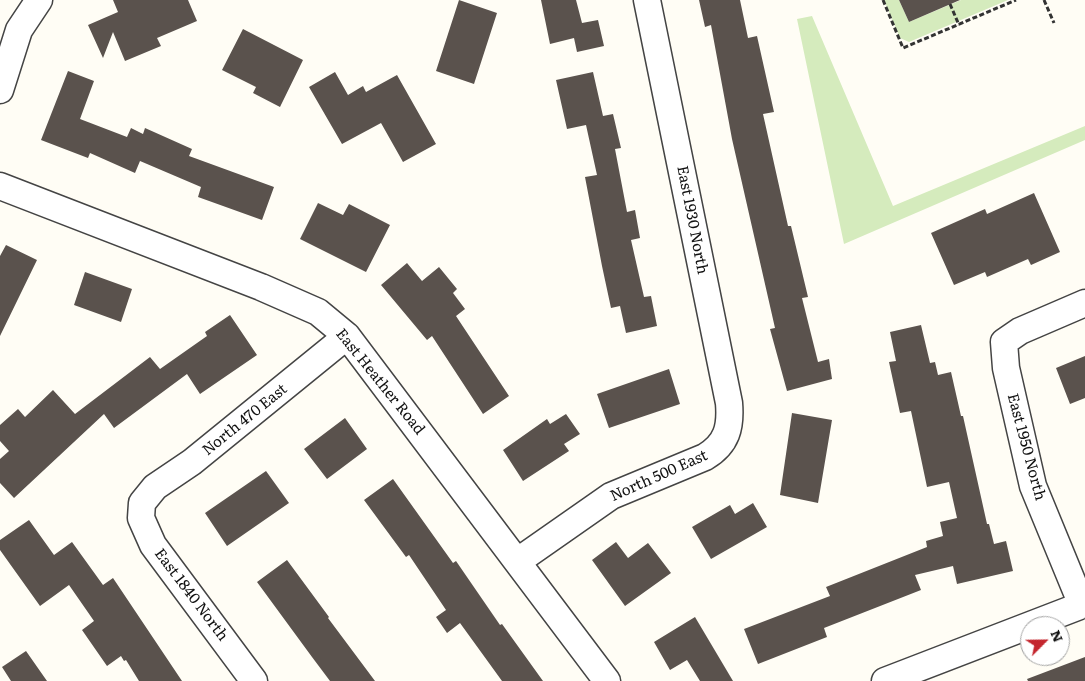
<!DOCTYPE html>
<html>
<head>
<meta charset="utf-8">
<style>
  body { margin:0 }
  #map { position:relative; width:1085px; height:681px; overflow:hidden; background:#fffdf5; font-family:Literata,serif }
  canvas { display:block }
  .north { position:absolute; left:1020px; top:616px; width:50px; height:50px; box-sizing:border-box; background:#fff; border:1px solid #a0a0a0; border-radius:50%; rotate:67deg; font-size:14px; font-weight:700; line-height:20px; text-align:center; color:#111 }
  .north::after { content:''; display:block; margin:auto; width:18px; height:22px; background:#c4262e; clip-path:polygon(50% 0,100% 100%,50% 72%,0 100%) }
</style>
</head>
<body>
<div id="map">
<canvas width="1085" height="681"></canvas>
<div class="north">N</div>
</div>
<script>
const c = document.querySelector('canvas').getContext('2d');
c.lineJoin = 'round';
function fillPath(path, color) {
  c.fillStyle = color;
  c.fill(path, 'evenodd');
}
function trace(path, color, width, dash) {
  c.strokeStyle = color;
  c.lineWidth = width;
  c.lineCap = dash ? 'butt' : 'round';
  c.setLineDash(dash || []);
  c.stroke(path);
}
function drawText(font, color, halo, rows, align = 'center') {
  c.font = font + ' Literata,serif';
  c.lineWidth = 5;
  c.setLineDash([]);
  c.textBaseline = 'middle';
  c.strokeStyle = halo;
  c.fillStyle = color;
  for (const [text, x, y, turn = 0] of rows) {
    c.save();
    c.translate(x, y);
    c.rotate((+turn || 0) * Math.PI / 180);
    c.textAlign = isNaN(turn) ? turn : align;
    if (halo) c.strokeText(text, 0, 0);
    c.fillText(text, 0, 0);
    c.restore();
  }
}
fillPath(new Path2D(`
  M 884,0 L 899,0 L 909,22 L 961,0 L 1008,0 L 909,42 L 900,38 Z
  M 812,16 L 893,206 L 1085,126 L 1085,140 L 844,244 L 797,19 Z`), '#d5ebbd');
fillPath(new Path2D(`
  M 113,0 L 188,0 L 197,21 L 157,38 L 161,46 L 125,61 L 113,32 L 103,58 L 88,25 L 118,12 Z
  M 459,0 L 497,13 L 474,84 L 436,71 Z
  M 541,0 L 576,0 L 582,23 L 598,20 L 604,46 L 577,52 L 574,38 L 550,44 Z
  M 699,0 L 740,0 L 748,38 L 757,36 L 774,112 L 763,114 L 788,226 L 791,226 L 808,297 L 802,298 L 818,362 L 829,359 L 832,379 L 787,391 L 770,329 L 775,328 L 732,139 L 711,25 L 705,27 Z
  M 899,0 L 960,0 L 909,22 Z
  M 243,29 L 303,60 L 280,107 L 253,93 L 256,87 L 222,70 Z
  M 68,71 L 94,81 L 80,119 L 127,137 L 131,128 L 143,134 L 145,128 L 192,149 L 189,156 L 274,187 L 262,220 L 198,197 L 201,187 L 140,161 L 135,173 L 90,153 L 88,158 L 41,140 Z
  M 335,72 L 348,95 L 363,86 L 366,92 L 397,75 L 436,144 L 403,162 L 381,123 L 342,144 L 309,87 Z
  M 593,72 L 603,116 L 613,114 L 621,148 L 615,149 L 627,212 L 635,210 L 640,238 L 631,240 L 644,297 L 651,296 L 657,326 L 626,333 L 620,306 L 611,308 L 602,266 L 585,177 L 597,175 L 586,125 L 567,129 L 556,80 Z
  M 1034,193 L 1060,252 L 1031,265 L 1028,259 L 987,277 L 985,272 L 954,285 L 931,233 L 985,209 L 987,214 Z
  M 318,203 L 343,215 L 349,204 L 390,225 L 366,272 L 300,239 Z
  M 6,245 L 37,260 L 0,336 L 0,256 Z
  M 407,263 L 422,281 L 439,267 L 457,289 L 453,293 L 465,309 L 456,316 L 509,396 L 483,414 L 432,336 L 427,340 L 381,285 Z
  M 85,272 L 132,289 L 121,322 L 74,305 Z
  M 230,315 L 257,355 L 200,394 L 187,374 L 114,428 L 104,414 L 14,498 L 0,483 L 0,459 L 9,451 L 0,441 L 0,425 L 18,409 L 25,417 L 53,390 L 75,414 L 150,357 L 160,369 L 207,336 L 205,332 Z
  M 921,325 L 930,363 L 935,362 L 938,375 L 951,372 L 961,416 L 963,416 L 987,524 L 989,524 L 994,544 L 1006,541 L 1013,571 L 957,584 L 953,566 L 915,575 L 921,590 L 824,628 L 827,637 L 758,664 L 744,629 L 830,596 L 826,587 L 927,547 L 926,541 L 943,536 L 940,522 L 957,518 L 949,482 L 927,487 L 911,411 L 900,413 L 889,362 L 896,361 L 890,332 Z
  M 1085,356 L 1085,398 L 1070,404 L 1056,368 Z
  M 669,369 L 680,404 L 609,428 L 597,394 Z
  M 792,413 L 832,420 L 818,503 L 780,495 Z
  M 566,414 L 580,434 L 564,444 L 569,451 L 523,481 L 503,450 L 547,419 L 550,424 Z
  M 345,418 L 367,449 L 327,479 L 304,449 Z
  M 266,471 L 289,503 L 227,546 L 205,513 Z
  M 393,479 L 453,563 L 456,561 L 500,625 L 502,624 L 543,681 L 502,681 L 460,623 L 447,633 L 436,617 L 446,610 L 409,555 L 406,557 L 364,500 Z
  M 753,503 L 767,527 L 711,559 L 692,527 L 730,505 L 735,514 Z
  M 29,520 L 54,555 L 72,542 L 103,585 L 113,578 L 182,681 L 139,681 L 126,660 L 124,661 L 121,656 L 107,666 L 82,630 L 94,621 L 69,585 L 40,606 L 0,550 L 0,540 Z
  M 616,542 L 628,558 L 648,543 L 671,573 L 625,606 L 592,560 Z
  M 287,560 L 329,617 L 328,618 L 375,681 L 330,681 L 312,657 L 257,582 Z
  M 695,617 L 733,681 L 700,681 L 687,660 L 670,670 L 654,642 Z
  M 26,651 L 47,681 L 11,681 L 2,667 Z
  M 1085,657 L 1085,681 L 1028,681 L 1027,679 Z`), '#5a524d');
const minor = new Path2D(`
  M 0,90 L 19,30 L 39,0
  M 0,186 L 261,287 L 318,312 L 347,336 L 607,681
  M 518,561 L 611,496 L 705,457 C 727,444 731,427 729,403 L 647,0
  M 1082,605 L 1033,486 L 1006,368 L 1004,342 L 1020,331 L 1085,303
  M 254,681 L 153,545 L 141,518 L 142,503 L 155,487 L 192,462 L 347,336
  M 885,681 L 1085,604`);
trace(minor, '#444', 29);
trace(new Path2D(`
  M 883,0 L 903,48 L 1016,0
  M 1044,0 L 1054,23
  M 950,4 L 959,25`), '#333', 3, [5, 2.5]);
trace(minor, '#fff', 26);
drawText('15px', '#111', '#fff', [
  ["East 1930 North",692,220,79],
  ["East Heather Road",380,382,51],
  ["North 470 East",245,420,-39],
  ["East 1950 North",1026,447,75],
  ["North 500 East",659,476,-24],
  ["East 1840 North",191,595,53]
]);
</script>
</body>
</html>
